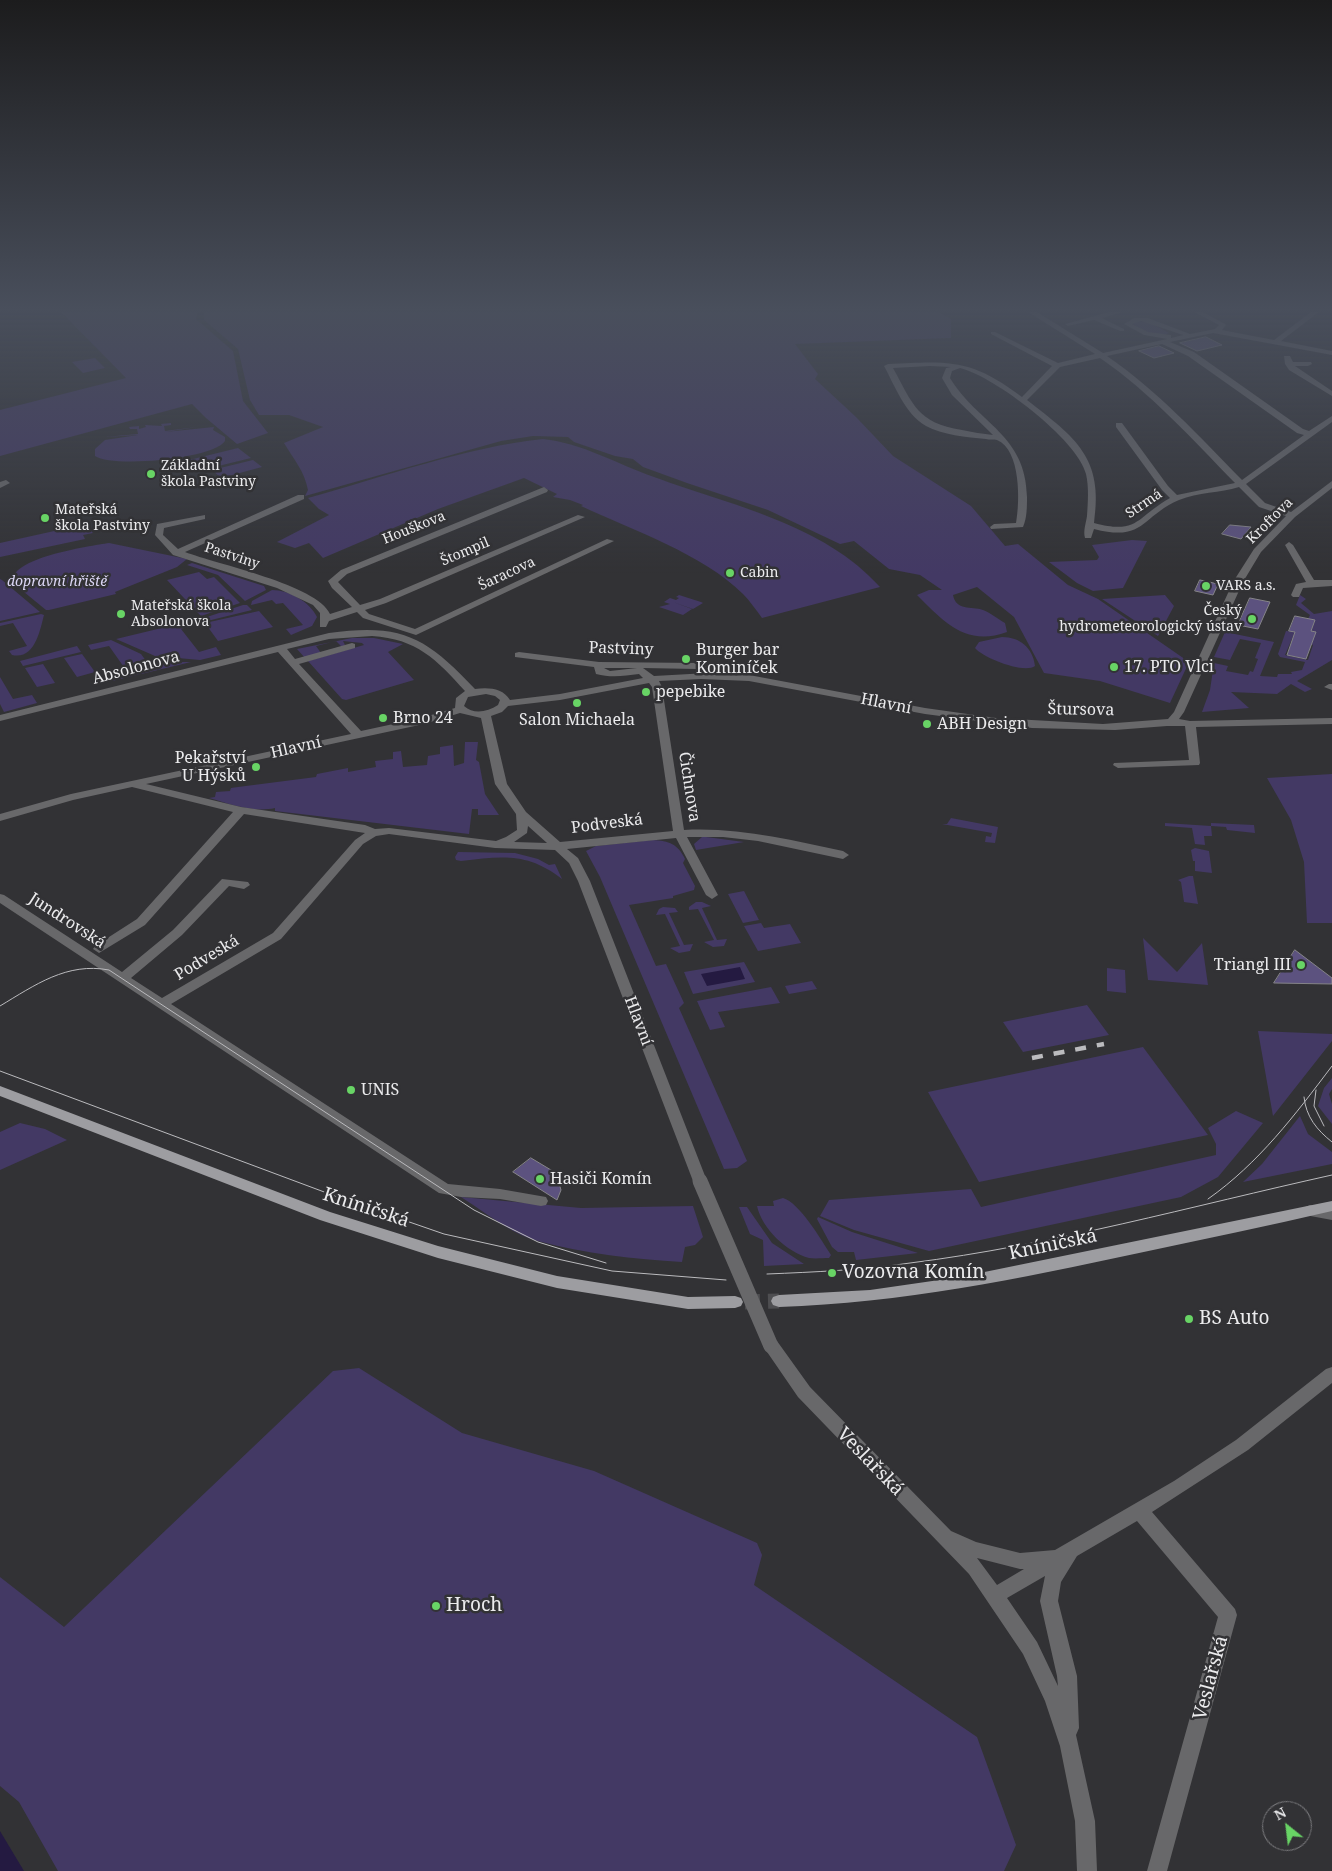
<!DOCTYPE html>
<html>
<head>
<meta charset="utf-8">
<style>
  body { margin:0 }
  #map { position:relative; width:1332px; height:1871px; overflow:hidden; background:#323235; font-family:"Noto Serif",serif }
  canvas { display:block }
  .north { position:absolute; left:1262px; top:1801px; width:50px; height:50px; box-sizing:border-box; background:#323235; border:1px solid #7c7c7f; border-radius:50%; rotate:331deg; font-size:14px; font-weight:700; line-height:20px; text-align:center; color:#ebebed }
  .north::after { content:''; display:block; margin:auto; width:18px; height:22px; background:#68d465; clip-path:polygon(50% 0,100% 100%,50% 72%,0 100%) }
</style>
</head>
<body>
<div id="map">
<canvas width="1332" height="1871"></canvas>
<div class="north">N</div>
</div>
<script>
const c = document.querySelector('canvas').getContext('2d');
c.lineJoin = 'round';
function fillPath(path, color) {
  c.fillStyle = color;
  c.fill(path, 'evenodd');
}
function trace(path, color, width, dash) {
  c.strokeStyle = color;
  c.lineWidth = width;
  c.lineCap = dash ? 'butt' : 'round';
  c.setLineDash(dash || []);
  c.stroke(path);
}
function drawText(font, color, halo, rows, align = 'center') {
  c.font = font + ' "Noto Serif",serif';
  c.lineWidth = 5;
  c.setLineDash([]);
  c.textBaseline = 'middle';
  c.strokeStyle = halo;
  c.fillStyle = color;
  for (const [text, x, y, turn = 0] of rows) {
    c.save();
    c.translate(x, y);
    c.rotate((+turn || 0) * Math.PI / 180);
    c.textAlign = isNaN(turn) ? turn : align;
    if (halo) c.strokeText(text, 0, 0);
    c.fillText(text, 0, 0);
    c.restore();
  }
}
fillPath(new Path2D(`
  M 61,312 L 198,312 L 196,319 L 233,351 L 243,401 L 268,433 L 237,444 L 206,418 L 192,404 L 0,456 L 0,410 L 126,378 Z
  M 204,312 L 939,312 L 951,319 L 951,338 L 795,344 L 818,374 L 815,379 L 856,417 L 893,456 L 971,506 L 1005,546 L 1018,544 L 1068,585 L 1098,599 L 1189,662 L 1170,703 L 1100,681 L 1044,673 L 1014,617 L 977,587 L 953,595 C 956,611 971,606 983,610 C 991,613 998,619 1005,623 L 1007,632 C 966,647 944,622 917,595 L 929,590 L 942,590 L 920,575 L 889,569 L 854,541 L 840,544 L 768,510 L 687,483 L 643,467 L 633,459 L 615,456 L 574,442 L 568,437 L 533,436 L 501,441 L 305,496 L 308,490 C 304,470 294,460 284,443 L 323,427 L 289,415 L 259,415 L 250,400 L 238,349 L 204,320 Z
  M 1138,321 L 1149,322 L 1169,333 C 1156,339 1143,330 1132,324 Z
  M 95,358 L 105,368 L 83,373 L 72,362 Z
  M 171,423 L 171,425 L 164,426 L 165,431 L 197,427 L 165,432 L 214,427 L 213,430 L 225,437 L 225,441 C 213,459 113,468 95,456 L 95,449 L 105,440 L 138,435 L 105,437 L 138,434 L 137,429 L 130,429 L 129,427 L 139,426 L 139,429 L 146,427 L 145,425 L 162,426 L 161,424 Z
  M 543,439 C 582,443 617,464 654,477 C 730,505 824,524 880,587 L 762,618 C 756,610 750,601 743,594 C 703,554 632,530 581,506 L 583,505 L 570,500 L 553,497 L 557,494 L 524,478 L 438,509 L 323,558 L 309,543 L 295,548 L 277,542 L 329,515 L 319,509 L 308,498 C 384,477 466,447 543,439 Z
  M 238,448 L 251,458 L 198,471 L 185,461 Z
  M 253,460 L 262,467 L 221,478 L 212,470 Z
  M 86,524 L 93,533 L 83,535 L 85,539 L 0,557 L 0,543 Z
  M 1132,540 L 1147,541 L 1123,588 L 1093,591 L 1077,583 L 1049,562 L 1097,560 L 1099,557 L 1092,545 Z
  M 109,543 L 187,559 L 177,567 L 115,592 L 116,594 L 49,610 L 46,610 L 13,583 C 7,558 90,546 109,543 Z
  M 192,563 L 264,586 L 266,590 L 245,601 L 218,575 L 187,565 Z
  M 199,572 L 207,579 L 214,577 L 240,603 L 201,616 L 167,580 Z
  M 0,579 L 2,580 L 40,612 L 0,621 Z
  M 272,590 C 289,590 310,602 317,617 L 312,626 L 291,635 L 286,629 L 303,625 L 283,603 L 276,604 L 272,600 L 251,605 L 252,601 Z
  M 679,595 L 701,602 L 703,603 L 693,609 L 673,602 L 692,609 L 683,615 L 659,607 L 670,604 L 664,602 L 670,598 L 676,600 L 679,598 L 676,597 Z
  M 1165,595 L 1174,606 L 1158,636 L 1102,599 Z
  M 1300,595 L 1306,599 L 1301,603 L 1314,614 L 1332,611 L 1332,660 L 1297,681 L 1312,689 L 1305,692 L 1291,684 L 1277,694 L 1231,692 L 1249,708 L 1202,712 L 1210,690 L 1214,663 L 1228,666 L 1226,671 L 1248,675 L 1250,671 L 1253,672 L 1258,659 L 1255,658 L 1261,643 L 1240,639 L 1230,660 L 1214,657 L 1225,632 L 1274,642 L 1260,676 L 1277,677 L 1278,674 L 1292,674 L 1291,672 L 1302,670 L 1305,662 L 1280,657 L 1278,654 L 1286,631 L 1295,632 L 1285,655 L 1308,660 L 1313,645 L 1311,644 L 1315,631 L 1311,631 L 1315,621 L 1308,619 L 1310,615 L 1296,605 Z
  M 243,605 L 247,605 L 252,610 L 203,622 L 201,619 Z
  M 259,611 L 273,627 L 218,641 L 205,623 Z
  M 41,614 L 44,615 C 40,630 35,660 12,655 L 9,651 L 27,646 L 13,623 L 0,626 L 0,623 Z
  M 195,620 L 198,624 L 181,629 L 199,652 L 216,647 L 221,655 L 200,660 L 155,656 L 116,639 Z
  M 1002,637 C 1020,637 1033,648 1035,666 C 1024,674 983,658 975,648 L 979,642 Z
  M 352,638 L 374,638 L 403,644 L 388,652 L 414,680 L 346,700 L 342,699 L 308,661 L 364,645 L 362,643 L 343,641 L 345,645 L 342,647 L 336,641 L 316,646 L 321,653 L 305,658 L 297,649 Z
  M 111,640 L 141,654 L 149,665 L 168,662 L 191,662 L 112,681 L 108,675 L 126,670 L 109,646 L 91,650 L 88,645 Z
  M 77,646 L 81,652 L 23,666 L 20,661 Z
  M 82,654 L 95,672 L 77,677 L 64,658 Z
  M 43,664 L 55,683 L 37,687 L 25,668 Z
  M 0,677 L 13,699 L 32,695 L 37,703 L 4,712 L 0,704 Z
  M 465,742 L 478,742 L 476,760 L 479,762 L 485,794 L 499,815 L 478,815 L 478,809 L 472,809 L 469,834 L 275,811 L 275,808 C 253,813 230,804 209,798 L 215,797 L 216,792 L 230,791 L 231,788 L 238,787 L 316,777 L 317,774 L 348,768 L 348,772 L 376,767 L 375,761 L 393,759 L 393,752 L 401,751 L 403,767 L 427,765 L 428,756 L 440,754 L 440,747 L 453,745 L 454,766 L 464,763 Z
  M 1332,774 L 1332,923 L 1307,923 L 1304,862 L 1291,820 L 1267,778 Z
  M 951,818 L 998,827 L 995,843 L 985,842 L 986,836 L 991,837 L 992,833 L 942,824 L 947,824 Z
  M 1165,823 L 1211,826 L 1211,823 L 1254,825 L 1255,833 L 1227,830 L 1226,827 L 1211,826 L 1212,836 L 1204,836 L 1205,845 L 1195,844 L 1192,828 L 1165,826 Z
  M 702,837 L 706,837 L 744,842 L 696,850 L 694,844 Z
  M 653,840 C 669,841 678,844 685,859 L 683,863 L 695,886 L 694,890 L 673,896 L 673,898 L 629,905 L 656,966 L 666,964 L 684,1003 L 679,1008 L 747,1161 L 737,1168 L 724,1169 L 600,877 L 586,851 L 596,846 Z
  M 1195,848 L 1209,851 L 1212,873 L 1195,871 L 1195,861 L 1193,861 L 1191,850 Z
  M 458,852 L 515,853 L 538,859 L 549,865 L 555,864 L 562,879 C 528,852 502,856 461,861 L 456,860 L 455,857 Z
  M 1189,876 L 1193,876 L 1198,904 L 1184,902 L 1181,882 L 1178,880 Z
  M 744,891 L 759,920 L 743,923 L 728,894 Z
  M 696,902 L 702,902 L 711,906 L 702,908 L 717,940 L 727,939 L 724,946 L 713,947 L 704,942 L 714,940 L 698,909 L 689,910 L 689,907 Z
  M 663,907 L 675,908 L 678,912 L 669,913 L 684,945 L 693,944 L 690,951 L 679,953 L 670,948 L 680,946 L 665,914 L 656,915 L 659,909 Z
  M 761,923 L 764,928 L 790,924 L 801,943 L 758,951 L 744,926 Z
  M 1143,938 L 1177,972 L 1202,943 L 1208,985 L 1148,980 Z
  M 744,962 L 755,982 L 693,994 L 684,972 Z
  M 1107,968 L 1125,970 L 1126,993 L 1107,991 Z
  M 812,981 L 817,989 L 789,994 L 785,986 Z
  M 771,987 L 780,1003 L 718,1012 L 725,1027 L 710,1030 L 697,1001 Z
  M 1087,1005 L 1109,1035 L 1023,1052 L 1003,1022 Z
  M 1258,1031 L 1332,1034 L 1332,1041 L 1273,1116 Z
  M 1143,1047 L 1208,1135 L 979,1182 L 928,1092 Z
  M 1332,1078 L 1332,1089 L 1329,1094 L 1332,1104 L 1332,1124 L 1318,1106 L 1324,1088 Z
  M 1236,1111 L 1263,1123 L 1218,1177 L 1181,1197 L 929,1251 L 854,1230 L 820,1216 L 829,1200 L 971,1189 L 981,1207 L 1216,1155 L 1216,1144 L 1208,1128 Z
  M 1300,1116 L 1308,1134 L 1332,1152 L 1332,1164 L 1243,1182 L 1262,1164 Z
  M 20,1123 L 45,1129 L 67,1140 L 0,1170 L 0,1132 Z
  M 461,1197 L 581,1208 L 693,1206 L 703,1237 L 695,1245 L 685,1247 L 682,1262 C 634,1259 585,1254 538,1241 C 511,1234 485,1212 461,1197 Z
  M 783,1198 C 799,1202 822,1241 831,1255 L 829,1258 C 823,1258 815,1259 809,1258 C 787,1252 762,1229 757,1206 L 774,1206 L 773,1201 Z
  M 739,1207 L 747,1207 L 772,1243 L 804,1264 L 764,1266 L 763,1240 L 750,1234 Z
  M 818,1217 L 852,1232 L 918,1253 L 856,1260 L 854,1252 L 838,1252 L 832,1247 L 817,1219 Z
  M 359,1368 L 462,1433 L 594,1471 L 757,1543 L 762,1555 L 754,1585 L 977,1737 L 1016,1845 L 1004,1871 L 58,1871 L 19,1802 L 0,1786 L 0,1577 L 64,1627 L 333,1371 Z`), '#433964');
fillPath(new Path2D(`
  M 740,967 L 745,979 L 707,986 L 701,974 Z
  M 0,1831 L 24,1871 L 0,1871 Z`), '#241a41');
const building = new Path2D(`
  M 1206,337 L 1222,345 L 1197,351 L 1180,343 Z
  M 1159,346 L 1174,353 L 1154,358 L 1139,351 Z
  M 1230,525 L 1251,527 L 1241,539 L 1222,534 Z
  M 1200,580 L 1218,584 L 1213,595 L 1195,591 Z
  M 1250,598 L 1270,602 L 1258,629 L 1238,625 Z
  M 1295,616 L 1315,620 L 1311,631 L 1316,632 L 1306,659 L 1287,655 L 1295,632 L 1289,631 Z
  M 1295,950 L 1332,978 L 1332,984 L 1274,983 Z
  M 531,1158 L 556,1173 L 561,1190 L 557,1200 L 513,1172 Z`);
fillPath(building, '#5c527f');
trace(building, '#858488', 1);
trace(new Path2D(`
  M 745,1302 L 779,1301`), '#4e4e51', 15, [15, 8]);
fillPath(new Path2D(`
  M 1028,312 L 1037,312 L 1103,353 L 1167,339 L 1144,335 L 1124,324 L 1134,318 L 1148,318 L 1190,334 L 1215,329 L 1219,325 L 1194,312 L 1203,312 L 1225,324 L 1226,325 L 1222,330 L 1274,340 L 1311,312 L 1319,312 L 1281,341 L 1332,351 L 1332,355 L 1213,333 L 1170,342 L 1194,352 L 1303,429 L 1309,431 L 1332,416 L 1332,422 L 1246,484 L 1265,503 L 1291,512 L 1332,481 L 1332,488 L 1295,517 L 1261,552 L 1243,582 L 1184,712 L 1179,719 L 1190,721 L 1332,718 L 1332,724 L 1196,727 L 1200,763 L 1199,765 L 1118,768 L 1113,765 L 1114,763 L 1189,760 L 1185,726 L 1167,726 L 1115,730 L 1032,728 L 925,714 L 749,681 L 701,679 L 659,681 L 662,687 L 684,830 C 738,827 791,840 843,851 L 849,855 L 843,859 L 758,841 L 723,837 L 687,837 L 718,895 L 712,899 L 706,895 L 676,838 L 567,849 L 578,858 L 590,881 L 707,1181 L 705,1185 L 695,1185 L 693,1181 L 578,881 L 569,863 L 555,850 L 495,848 L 389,834 L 376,836 L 363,844 L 281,939 L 171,1004 L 448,1184 L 500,1189 L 546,1197 L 548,1201 L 546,1205 L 541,1206 L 500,1199 L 461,1197 L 439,1193 L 0,903 L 0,894 L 4,895 L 122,972 L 173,930 L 222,879 L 248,882 L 250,885 L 244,889 L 229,886 L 182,935 L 131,978 L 162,998 L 273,933 L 355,840 L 365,833 L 244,814 L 145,925 L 99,953 L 93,949 L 95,946 L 137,919 L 233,812 L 132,787 L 73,800 L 0,821 L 0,814 L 71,794 L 351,734 L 278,652 L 0,721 L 0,715 L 329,633 C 402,623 426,637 475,689 C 488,687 503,688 510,700 L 560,694 L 643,678 L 639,674 C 624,676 611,678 596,674 L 594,667 L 515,657 L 515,653 L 519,652 L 599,662 L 698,663 L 721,670 L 721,673 L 749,675 L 925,708 L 996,718 L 1103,724 L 1168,719 L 1174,712 L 1233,582 L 1254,549 L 1286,516 L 1259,507 L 1239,487 C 1220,493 1198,492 1179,500 C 1140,517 1145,542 1094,529 L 1091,538 L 1085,538 C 1083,531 1086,523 1087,516 C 1088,502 1089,487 1086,474 C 1078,440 994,376 960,368 L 952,371 L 950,378 C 978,424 1026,434 1027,497 C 1027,507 1027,518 1023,527 L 991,529 L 990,527 L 994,524 L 1016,523 C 1020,502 1021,450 997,440 C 994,439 989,440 986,439 C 967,437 942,435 926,426 C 905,414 895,386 884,366 L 888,364 C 949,361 971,358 1022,397 L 1052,366 L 991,334 L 991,332 L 995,332 L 1058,363 L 1095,354 ZM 1141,321 L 1183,335 L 1171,338 L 1171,335 L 1148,332 L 1132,324 ZM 1162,344 L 1188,356 L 1297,433 L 1304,435 L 1242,480 C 1199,436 1158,391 1107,356 ZM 1100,358 C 1151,393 1192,439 1235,483 L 1177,495 L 1168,486 L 1122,423 L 1116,423 L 1116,427 L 1162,490 L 1170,498 C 1136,517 1139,535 1094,523 C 1104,458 1076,438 1027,400 L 1060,367 ZM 930,366 L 951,367 L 946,368 L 942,378 L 952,395 L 993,435 C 983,434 972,432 962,430 C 917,423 913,404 893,368 ZM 372,636 C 417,639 436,659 465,691 L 456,698 L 455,708 L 421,718 L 361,731 L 299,664 L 355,648 L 355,644 L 352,643 L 295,659 L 287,649 L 329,639 ZM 604,668 L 637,668 L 610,671 ZM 643,668 L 697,669 L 708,673 L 654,676 ZM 649,683 L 652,687 L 673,831 L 560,842 L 526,812 L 507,784 L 491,716 L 502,712 L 508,706 L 560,700 ZM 486,694 L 495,696 L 500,700 L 498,705 C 487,712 474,715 464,706 L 468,697 ZM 460,713 L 481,718 L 495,784 L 516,814 L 517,830 L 506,837 L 496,841 L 389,828 L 375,829 L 365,825 L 241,807 L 146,784 L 424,724 ZM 528,826 L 547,843 L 514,842 L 527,833 Z
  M 1109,312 L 1123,312 L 1102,318 L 1124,329 L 1124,331 L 1120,331 L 1094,320 L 1068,326 L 1065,324 Z
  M 1284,356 L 1290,356 L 1293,362 L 1311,362 L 1312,364 L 1308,366 L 1295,366 L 1332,391 L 1332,396 L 1289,370 L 1285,364 Z
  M 6,480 L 10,483 L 0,488 L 0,482 Z
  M 544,487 L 548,490 L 547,492 L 347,574 L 338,582 L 360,605 L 380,599 L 578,515 L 585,517 L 386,603 L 365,610 L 369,614 L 415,629 L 607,539 L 614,541 L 416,635 L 363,618 L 357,612 L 329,621 L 326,627 L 320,627 L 320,613 L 313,605 L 277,588 L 173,555 L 155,535 L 157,524 L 205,515 L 205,519 L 164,528 L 163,535 L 178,549 L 298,495 L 304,495 L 304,499 L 185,552 C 216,564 318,585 330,614 L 352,607 L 332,588 L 328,581 L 341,570 Z
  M 1289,542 L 1293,545 L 1314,580 L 1332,580 L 1332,586 L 1303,588 L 1299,597 L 1293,597 L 1291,595 L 1296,584 L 1306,582 L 1285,545 Z
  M 1329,684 L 1332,684 L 1332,690 L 1324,687 Z
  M 1310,1205 L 1332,1208 L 1332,1220 L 1305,1215 L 1303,1211 L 1305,1207 Z
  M 771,1340 L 777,1341 L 810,1387 L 951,1531 L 976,1542 L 1020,1553 L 1055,1550 L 1174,1481 L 1236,1440 L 1326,1369 L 1332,1367 L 1332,1383 L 1248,1450 L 1152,1512 L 1235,1609 L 1237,1615 L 1167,1871 L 1147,1871 L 1218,1617 L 1137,1521 L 1077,1556 L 1061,1582 L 1058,1601 L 1077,1676 L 1079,1728 L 1076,1735 L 1095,1821 L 1097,1871 L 1077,1871 L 1075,1821 L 1060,1746 L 1045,1701 L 1023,1654 L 969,1574 L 798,1397 L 763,1346 L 765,1341 ZM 977,1558 L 1020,1569 L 1024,1569 L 997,1585 ZM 1045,1576 L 1040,1601 L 1057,1676 L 1058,1686 L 1037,1642 L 1007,1598 Z`), '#68686a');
fillPath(new Path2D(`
  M 0,1086 L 330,1212 L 438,1246 L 557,1276 L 688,1297 L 735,1296 L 741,1298 L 743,1302 L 741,1306 L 735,1308 L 688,1309 L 557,1288 L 438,1258 L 320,1220 L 0,1096 Z
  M 1332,1201 L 1332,1211 C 1268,1226 1203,1239 1139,1253 C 1019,1279 901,1303 779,1307 L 773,1305 L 771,1301 L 773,1297 L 779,1295 L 870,1290 L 960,1277 Z`), '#9d9da1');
trace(new Path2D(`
  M 0,1006 C 35,985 67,962 109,970 L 474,1210 L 538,1242 L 606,1263
  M 0,1071 L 343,1199 L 444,1234 L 612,1271 L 726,1280
  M 1316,1090 L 1314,1106 L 1324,1126
  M 1304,1097 C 1306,1117 1317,1130 1332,1142
  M 1208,1199 C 1259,1163 1295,1115 1332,1066
  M 767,1274 C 815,1272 863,1270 910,1263 C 1053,1245 1192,1206 1332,1175`), '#bbbbbe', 1);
trace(new Path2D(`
  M 1032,1058 L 1104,1044`), '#bbbbbe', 4.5, [11, 11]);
trace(new Path2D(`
  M 700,1181 L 771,1346`), '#68686a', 15);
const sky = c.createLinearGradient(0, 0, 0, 574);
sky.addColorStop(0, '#1c1c1d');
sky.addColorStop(0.54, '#494f5c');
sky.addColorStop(1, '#494f5c00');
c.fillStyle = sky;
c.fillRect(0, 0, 1332, 574);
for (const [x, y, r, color] of [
  [151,474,5,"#68d465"],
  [45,518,5,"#68d465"],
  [730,573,5,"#68d465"],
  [1206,586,5,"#68d465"],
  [121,614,5,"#68d465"],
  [1252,619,5,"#68d465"],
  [686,659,5,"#68d465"],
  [1114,667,5,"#68d465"],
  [646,692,5,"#68d465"],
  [577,703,5,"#68d465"],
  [383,718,5,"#68d465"],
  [927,724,5,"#68d465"],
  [256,767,5,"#68d465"],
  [1301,965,5,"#68d465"],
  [351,1090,5,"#68d465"],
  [540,1179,5,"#68d465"],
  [832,1273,5,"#68d465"],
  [1189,1319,5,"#68d465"],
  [436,1606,5,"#68d465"]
]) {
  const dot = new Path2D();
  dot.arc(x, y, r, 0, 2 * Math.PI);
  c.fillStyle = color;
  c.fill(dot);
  trace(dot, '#323235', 2);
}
drawText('14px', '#ebebed', '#323235', [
  ["Základní",161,466],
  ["škola Pastviny",161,482],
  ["Mateřská",55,510],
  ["škola Pastviny",55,526],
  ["Cabin",740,573],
  ["VARS a.s.",1216,586],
  ["Mateřská škola",131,606],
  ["Absolonova",131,622],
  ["Český",1242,611,"right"],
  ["hydrometeorologický ústav",1242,627,"right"]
], 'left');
drawText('14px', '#ebebed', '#323235', [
  ["Strmá",1144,504,-34],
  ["Kroftova",1270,521,-45],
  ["Houškova",414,528,-22],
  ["Štompil",465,552,-23],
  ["Pastviny",232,556,18],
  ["Šaracova",507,574,-25]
]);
drawText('italic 14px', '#dbd6f4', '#323235', [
  ["dopravní hřiště",57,582]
]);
drawText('16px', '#ebebed', '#323235', [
  ["Pastviny",621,649,2],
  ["Absolonova",136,668,-15],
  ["Hlavní",886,704,11],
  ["Štursova",1081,710,1],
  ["Hlavní",296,748,-13],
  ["Čichnova",689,787,81],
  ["Podveská",607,824,-7],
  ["Jundrovská",67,921,33],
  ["Podveská",207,958,-31],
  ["Hlavní",638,1021,69]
]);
drawText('16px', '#ebebed', '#323235', [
  ["Burger bar",696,650],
  ["Kominíček",696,668],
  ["17. PTO Vlci",1124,667],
  ["pepebike",656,692],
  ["Brno 24",393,718],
  ["Salon Michaela",577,720,"center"],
  ["ABH Design",937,724],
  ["Pekařství",246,758,"right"],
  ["U Hýsků",246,776,"right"],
  ["Triangl III",1291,965,"right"],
  ["UNIS",361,1090],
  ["Hasiči Komín",550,1179]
], 'left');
drawText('19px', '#ebebed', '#323235', [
  ["Kníničská",366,1208,18],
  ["Kníničská",1053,1245,-12],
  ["Veslařská",870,1462,46],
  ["Veslařská",1211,1678,-75]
]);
drawText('19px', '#ebebed', '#323235', [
  ["Vozovna Komín",842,1273],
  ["BS Auto",1199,1319],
  ["Hroch",446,1606]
], 'left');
</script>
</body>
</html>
